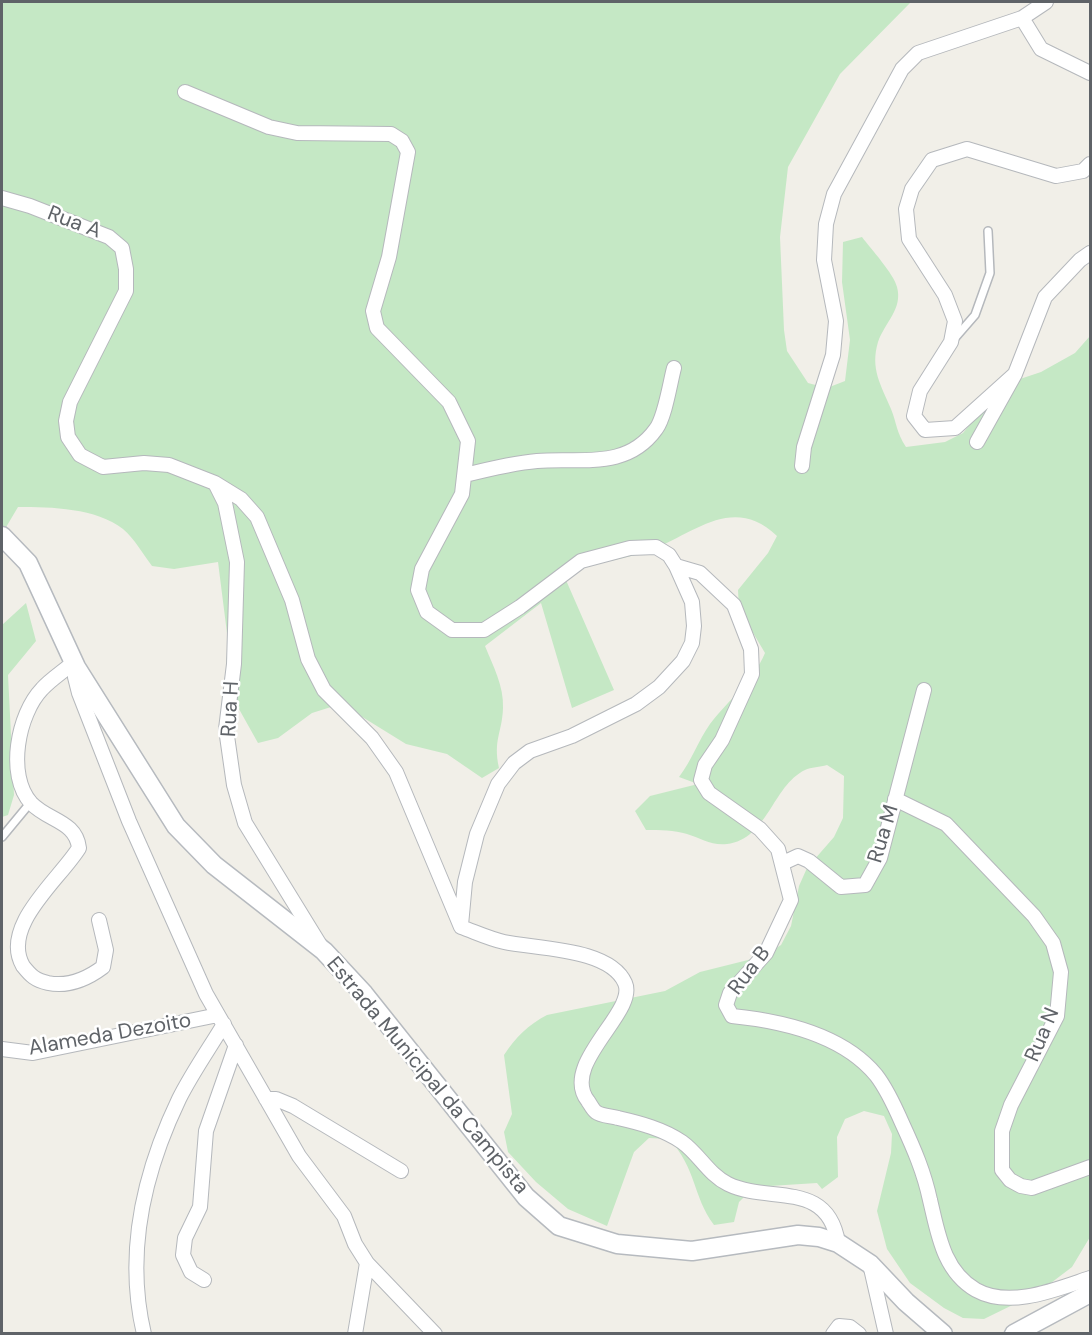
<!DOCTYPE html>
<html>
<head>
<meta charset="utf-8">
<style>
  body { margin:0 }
  #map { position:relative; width:1092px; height:1335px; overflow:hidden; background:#f1efe8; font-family:"DM Sans",sans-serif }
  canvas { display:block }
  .frame { position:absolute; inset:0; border:3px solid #5f6368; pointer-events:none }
</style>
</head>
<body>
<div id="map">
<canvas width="1092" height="1335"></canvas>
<div class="frame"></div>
</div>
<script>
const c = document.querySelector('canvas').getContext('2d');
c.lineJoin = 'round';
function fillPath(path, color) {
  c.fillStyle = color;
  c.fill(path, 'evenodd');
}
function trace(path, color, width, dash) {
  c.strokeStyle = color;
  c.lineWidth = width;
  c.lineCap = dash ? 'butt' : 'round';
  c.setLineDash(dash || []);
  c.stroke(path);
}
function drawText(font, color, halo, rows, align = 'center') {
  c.font = font + ' "DM Sans",sans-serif';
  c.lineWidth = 5;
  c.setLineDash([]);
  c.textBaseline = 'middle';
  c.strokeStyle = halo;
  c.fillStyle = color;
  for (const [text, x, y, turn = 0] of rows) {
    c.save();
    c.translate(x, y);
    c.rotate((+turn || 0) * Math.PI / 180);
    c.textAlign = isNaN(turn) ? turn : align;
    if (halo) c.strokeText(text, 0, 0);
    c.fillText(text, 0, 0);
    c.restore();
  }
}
fillPath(new Path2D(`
  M 2,2 L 911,2 L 840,74 L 788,167 L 780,237 L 784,330 L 787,351 L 808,383 L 827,388 L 845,381 L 850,340 L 842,282 L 843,242 L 862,237 C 871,249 894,274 897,287 C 903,309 885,322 878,342 C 870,369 881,385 891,409 C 897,424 896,431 906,447 L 945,442 L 963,433 L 989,401 L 1020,379 L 1041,372 L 1075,353 L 1090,336 L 1090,1237 L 1072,1267 L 1039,1292 L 984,1319 L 963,1318 L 944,1308 L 910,1283 L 887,1249 L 877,1211 L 891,1153 L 892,1134 L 884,1116 L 864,1111 L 845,1119 L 837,1137 L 838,1177 L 822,1189 L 817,1183 L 754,1187 L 739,1202 L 734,1222 L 714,1225 C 692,1195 697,1169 669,1139 L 649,1138 L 634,1152 L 607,1226 L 568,1209 L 536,1182 L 508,1152 L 504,1132 L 512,1114 L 504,1055 C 516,1037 528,1025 547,1015 L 665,991 L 700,972 L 764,956 L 781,945 L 791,926 L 799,886 L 807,868 L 834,837 L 843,818 L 844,776 L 827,765 C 820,767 811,767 805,770 C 772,786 768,839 727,844 C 712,846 700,838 687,834 C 674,830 660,830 646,830 L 635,811 L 650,796 L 698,784 L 679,777 C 692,760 698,741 710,724 C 729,699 753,682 765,653 L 739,609 L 738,590 L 768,553 L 777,536 C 735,496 698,530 656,548 C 629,559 591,564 562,571 L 614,690 L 572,708 L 541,603 L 485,646 C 493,666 504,686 503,708 C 502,734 493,739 499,768 L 482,778 L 447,754 L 406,744 L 351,710 L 331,707 L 312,713 L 278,738 L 258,743 L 225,684 L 228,641 L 218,562 L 174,569 L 152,566 C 143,554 134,538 123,529 C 96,508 52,507 18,507 L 2,534 Z
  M 26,603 L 36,641 L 8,675 L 14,795 L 8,815 L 2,817 L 2,625 Z`), '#c5e8c5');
const service = new Path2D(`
  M 955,338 L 975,315 L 990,273 L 988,231
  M 2,837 L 31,802`);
const minor = new Path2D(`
  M 1022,18 L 1041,49 L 1090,73
  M 185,92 L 269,127 L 297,133 L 391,134 L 402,141 L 408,152 L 389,257 L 373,311 L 377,328 L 449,402 L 468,441 L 462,494 L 422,569 L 418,590 L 427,612 L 452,630 L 484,630 L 520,607 L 581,561 L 630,548 L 656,547 L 669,555 L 676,566 L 692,602 L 694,626 L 692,643 L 683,661 L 659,687 L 636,704 L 572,736 L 530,751 L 514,763 L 498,784 L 477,834 L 465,882 L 461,925
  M 2,198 L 30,206 L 109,237 L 122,248 L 126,269 L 126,291 L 70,402 L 66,421 L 68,437 L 80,455 L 103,467 L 144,463 L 169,465 L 215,483 L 241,499 L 257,517 L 292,600 L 308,659 L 324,690 L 372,738 L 396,772 L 461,927 C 475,932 490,939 504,942 C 537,949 610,948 625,983 C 638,1012 559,1064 588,1101 C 590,1104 593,1110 596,1112 C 601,1116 612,1116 618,1118 C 640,1123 663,1129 682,1142 C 699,1154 709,1175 728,1184 C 769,1204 828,1179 838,1243
  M 1015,374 L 955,428 L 925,430 L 914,416 L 920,391 L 951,342 L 955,321 L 945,295 L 909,239 L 906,209 L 912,189 L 932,160 L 967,149 L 1056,176 L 1083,171 L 1090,164
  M 977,442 L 1015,374 L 1045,297 L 1080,260 L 1090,253
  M 802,466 L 804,447 L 833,355 L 836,321 L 824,260 L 826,224 L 834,194 L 902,69 L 918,53 L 1022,18 L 1046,2
  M 465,475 C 489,469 513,463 537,461 C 579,457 626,471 656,429 C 665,417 670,383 674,368
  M 216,485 L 225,503 L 237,562 L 234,664 L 226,729 L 234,785 L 245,823 L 320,945
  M 676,566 L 700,573 L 734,605 L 751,649 L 752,674 L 722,740 L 705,765 L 701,780 L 709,793 L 760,829 L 778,849 L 791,900 L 766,953 L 730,993 L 726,1005 L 732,1016 C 782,1021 843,1035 876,1075 C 887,1089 895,1107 902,1123 C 914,1149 924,1172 930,1200 C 938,1233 943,1271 976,1290 C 1010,1309 1057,1289 1090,1278
  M 74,662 C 64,671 51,679 42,689 C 18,714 6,775 31,803 C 48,821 76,821 79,848 C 60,879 0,926 23,966 C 31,976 35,980 48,983 C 68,987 87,979 103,967 L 106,950 L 99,920
  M 76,667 L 75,677 L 79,693 L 129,821 L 206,994 L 299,1156 L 344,1216 L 355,1244 L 367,1263 L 355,1334
  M 895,799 L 946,824 L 1034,916 L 1053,943 L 1061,972 L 1057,1016 L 1011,1105 L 1002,1131 L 1002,1170 L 1010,1180 L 1021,1186 L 1032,1188 L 1090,1167
  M 783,863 L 798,856 L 809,861 L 841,887 L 865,885 L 880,858 L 924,690
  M 2,1049 L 33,1053 L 218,1015
  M 266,1099 L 276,1099 L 293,1106 L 401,1171
  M 367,1263 L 435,1334
  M 870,1264 L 886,1334
  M 204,1280 L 191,1272 L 183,1255 L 185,1238 L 200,1207 L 206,1131 L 236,1045
  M 144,1334 C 125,1254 144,1172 179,1099 C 192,1073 209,1049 224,1024
  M 833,1334 L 839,1326 L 850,1327 L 859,1334`);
const secondary = new Path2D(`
  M 2,536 L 28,563 L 76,667 L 176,826 L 214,865 L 324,951 L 364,994 L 526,1197 L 559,1226 L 617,1244 L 692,1251 L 798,1235 L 819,1237 L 838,1243 L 870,1264 L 906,1302 L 943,1334
  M 1014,1334 L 1090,1293`);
trace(service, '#b5b8bc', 10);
trace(minor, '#b5b8bc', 16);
trace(secondary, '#b6babf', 21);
trace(service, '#fff', 7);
trace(minor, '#fff', 14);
trace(secondary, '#fff', 18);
drawText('21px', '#5f6368', '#fff', [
  ["Rua A",74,223,21],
  ["Rua H",231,709,-87],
  ["Rua M",884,834,-73],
  ["Rua B",750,971,-53],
  ["Alameda Dezoito",110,1035,-10],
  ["Rua N",1043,1035,-67],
  ["Estrada Municipal da Campista",427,1076,50]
]);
</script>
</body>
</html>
